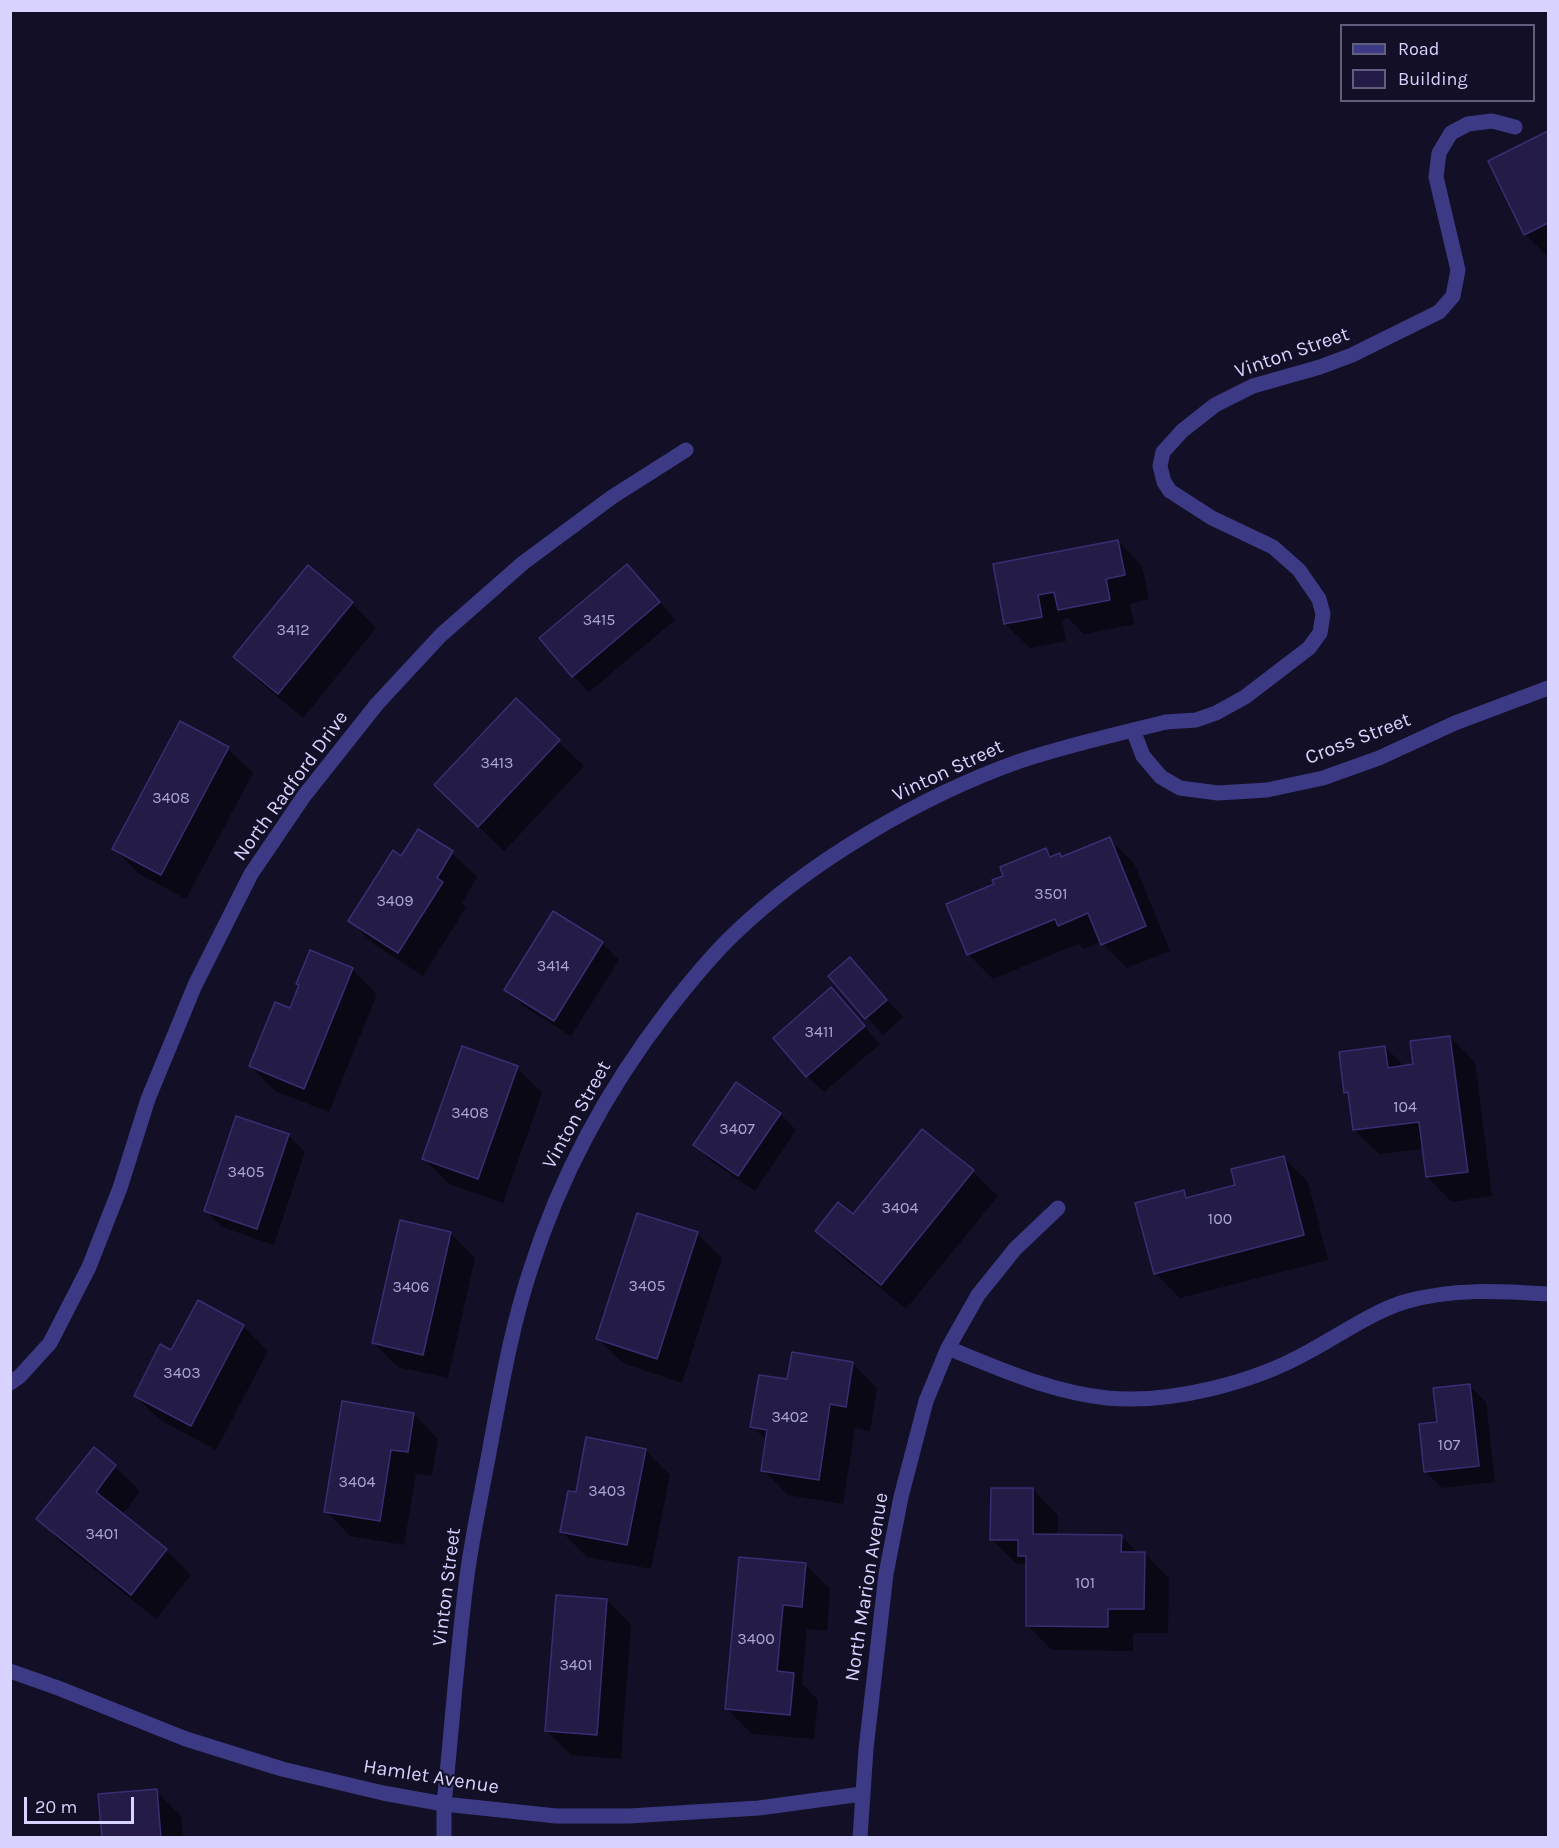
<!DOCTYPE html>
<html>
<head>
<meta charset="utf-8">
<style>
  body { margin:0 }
  #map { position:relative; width:1559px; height:1848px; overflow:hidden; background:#130f26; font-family:Karla,sans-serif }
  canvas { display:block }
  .frame { position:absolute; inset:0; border:12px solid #d9d4ff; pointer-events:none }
  .legend { position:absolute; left:1340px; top:24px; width:195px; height:78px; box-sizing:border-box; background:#130f26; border:2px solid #625e7d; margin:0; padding:8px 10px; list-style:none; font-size:18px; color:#d9d4ff }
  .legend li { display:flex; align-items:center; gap:12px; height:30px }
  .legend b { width:30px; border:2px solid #625e7d }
  .scale { position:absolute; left:24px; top:1797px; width:110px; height:27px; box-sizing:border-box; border:3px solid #d9d4ff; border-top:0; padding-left:8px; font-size:18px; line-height:21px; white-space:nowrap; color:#d9d4ff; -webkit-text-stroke:4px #130f26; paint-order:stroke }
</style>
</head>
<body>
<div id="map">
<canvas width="1559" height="1848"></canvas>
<div class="frame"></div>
<ul class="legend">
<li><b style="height:8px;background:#3d3a85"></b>Road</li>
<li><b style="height:16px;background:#241b47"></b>Building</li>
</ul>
<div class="scale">20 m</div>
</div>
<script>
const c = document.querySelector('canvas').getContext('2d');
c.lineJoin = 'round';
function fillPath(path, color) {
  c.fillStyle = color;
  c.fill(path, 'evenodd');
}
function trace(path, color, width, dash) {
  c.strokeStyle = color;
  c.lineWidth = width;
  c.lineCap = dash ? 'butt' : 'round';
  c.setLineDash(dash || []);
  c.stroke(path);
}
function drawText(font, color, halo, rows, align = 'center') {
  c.font = font + ' Karla,sans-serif';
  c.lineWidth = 4.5;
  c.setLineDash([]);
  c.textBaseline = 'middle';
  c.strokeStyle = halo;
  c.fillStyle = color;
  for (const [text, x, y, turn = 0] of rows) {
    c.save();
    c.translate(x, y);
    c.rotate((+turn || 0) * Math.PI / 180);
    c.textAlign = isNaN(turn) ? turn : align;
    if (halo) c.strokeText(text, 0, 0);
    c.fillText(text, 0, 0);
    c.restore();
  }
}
fillPath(new Path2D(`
  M 1548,133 L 1548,257 L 1525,234 L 1490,162 Z
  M 1118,541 L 1142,566 L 1149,599 L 1130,604 L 1134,624 L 1084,634 L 1068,618 L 1062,620 L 1066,641 L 1030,648 L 1005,624 L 994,566 Z
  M 627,566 L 644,582 L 675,620 L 589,692 L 573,676 Z
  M 352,603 L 376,628 L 303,718 L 260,682 L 235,657 Z
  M 516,701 L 584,766 L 504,851 L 461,810 Z
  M 228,749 L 253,773 L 186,899 L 139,874 L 114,849 Z
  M 418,831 L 452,853 L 477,877 L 462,903 L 466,907 L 423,976 L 375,945 L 350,921 L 402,858 Z
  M 1109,839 L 1134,863 L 1170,951 L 1127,968 L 1101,942 L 1084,949 L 1078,944 L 993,979 L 968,954 L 995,885 L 1005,876 L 1046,849 L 1054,857 L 1060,855 L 1063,858 Z
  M 602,943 L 619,960 L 571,1036 L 523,1006 L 506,989 Z
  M 850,959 L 903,1017 L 883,1035 L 830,976 Z
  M 352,969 L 377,994 L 329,1112 L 275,1091 L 250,1066 L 291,1009 L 300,986 L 297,984 Z
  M 831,989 L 880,1044 L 824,1092 L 807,1076 Z
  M 1450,1037 L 1475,1062 L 1492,1196 L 1452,1202 L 1427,1177 L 1424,1149 L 1379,1154 L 1354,1130 L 1350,1097 L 1346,1092 L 1385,1047 L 1405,1067 L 1415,1066 Z
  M 517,1068 L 542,1093 L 503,1203 L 449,1184 L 424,1159 Z
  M 780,1114 L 796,1130 L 755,1191 L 711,1161 L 695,1145 Z
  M 288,1135 L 305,1152 L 274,1245 L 222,1227 L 206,1211 Z
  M 1283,1157 L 1308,1182 L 1328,1260 L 1180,1298 L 1155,1273 L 1183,1192 L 1190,1198 L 1237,1186 Z
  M 973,1172 L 998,1196 L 906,1309 L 841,1256 L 817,1231 Z
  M 450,1233 L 475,1258 L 448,1378 L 398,1367 L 373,1343 Z
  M 697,1234 L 722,1258 L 682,1383 L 623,1363 L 598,1339 Z
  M 243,1326 L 268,1351 L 216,1450 L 160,1420 L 135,1396 L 172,1352 Z
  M 852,1363 L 877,1388 L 870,1431 L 855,1428 L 843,1504 L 788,1495 L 763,1470 L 767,1441 L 752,1426 Z
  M 1470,1386 L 1486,1402 L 1495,1482 L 1442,1488 L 1425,1471 L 1438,1423 Z
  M 414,1414 L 438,1439 L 432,1476 L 416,1474 L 404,1545 L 350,1536 L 326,1511 Z
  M 94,1450 L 115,1467 L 140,1491 L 122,1515 L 166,1550 L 191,1575 L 156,1619 L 63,1544 L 38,1519 Z
  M 645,1450 L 670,1475 L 651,1569 L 587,1557 L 562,1532 L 577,1494 Z
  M 1033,1490 L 1058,1515 L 1057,1536 L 1121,1536 L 1138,1553 L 1144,1553 L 1169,1578 L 1168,1633 L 1133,1633 L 1133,1651 L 1052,1650 L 1027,1625 L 1028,1564 L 1017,1564 L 992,1540 Z
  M 740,1558 L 805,1564 L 830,1589 L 827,1631 L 807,1629 L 802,1684 L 818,1700 L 814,1739 L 752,1734 L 727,1709 Z
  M 607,1600 L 631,1625 L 621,1759 L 571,1755 L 546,1730 Z
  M 156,1791 L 181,1816 L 183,1838 L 103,1838 Z`), '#0007');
const building = new Path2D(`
  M 1548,131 L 1548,223 L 1524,235 L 1488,161 Z
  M 1118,540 L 1125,575 L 1106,579 L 1110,600 L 1058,610 L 1054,592 L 1038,595 L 1042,617 L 1004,624 L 993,564 Z
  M 627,564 L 660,602 L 572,677 L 539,638 Z
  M 308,565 L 353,602 L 278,694 L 233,657 Z
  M 516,698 L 560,740 L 478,827 L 434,785 Z
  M 180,721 L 229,747 L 161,875 L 112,849 Z
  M 418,829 L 453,851 L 437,878 L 443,882 L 398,953 L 348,921 L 393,850 L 401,856 Z
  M 1110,837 L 1146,926 L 1101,945 L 1088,913 L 1058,926 L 1055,919 L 967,955 L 946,904 L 994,884 L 992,880 L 1003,876 L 1000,867 L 1046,848 L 1050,857 L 1060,853 L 1061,857 Z
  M 553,911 L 603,942 L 554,1021 L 504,990 Z
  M 310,950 L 353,968 L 304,1089 L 249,1066 L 275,1002 L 290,1008 L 299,985 L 296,984 Z
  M 850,957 L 887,1000 L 865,1019 L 828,976 Z
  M 831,987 L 865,1026 L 806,1077 L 773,1038 Z
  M 1450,1036 L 1468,1172 L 1426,1177 L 1419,1122 L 1353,1130 L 1348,1092 L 1344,1093 L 1339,1052 L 1385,1046 L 1388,1068 L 1413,1064 L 1410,1041 Z
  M 462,1046 L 518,1066 L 478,1179 L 422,1159 Z
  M 736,1082 L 781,1113 L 738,1176 L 693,1145 Z
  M 236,1116 L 289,1134 L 257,1229 L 204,1211 Z
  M 922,1129 L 974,1170 L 881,1285 L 815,1231 L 838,1202 L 853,1214 Z
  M 1284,1156 L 1304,1235 L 1154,1274 L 1135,1203 L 1184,1190 L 1186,1198 L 1235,1185 L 1231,1169 Z
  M 637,1213 L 698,1232 L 657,1359 L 596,1339 Z
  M 400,1220 L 451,1232 L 423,1355 L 372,1343 Z
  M 198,1300 L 244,1325 L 191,1426 L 134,1396 L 160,1344 L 171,1350 Z
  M 792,1352 L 853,1362 L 846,1407 L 830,1404 L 819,1480 L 761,1471 L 767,1430 L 750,1427 L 759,1375 L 787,1379 Z
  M 1470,1384 L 1479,1466 L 1424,1472 L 1419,1424 L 1437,1422 L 1433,1388 Z
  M 342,1401 L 414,1413 L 408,1452 L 391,1450 L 380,1521 L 324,1512 Z
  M 586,1437 L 646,1449 L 627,1545 L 560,1532 L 568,1491 L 576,1492 Z
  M 94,1447 L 116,1465 L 96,1492 L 167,1549 L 131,1595 L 36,1519 Z
  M 991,1488 L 1033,1488 L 1033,1534 L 1122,1535 L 1121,1552 L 1145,1552 L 1144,1609 L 1108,1609 L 1108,1627 L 1026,1626 L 1026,1556 L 1018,1556 L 1018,1540 L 990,1540 Z
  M 739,1557 L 806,1563 L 802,1607 L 783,1605 L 777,1671 L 794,1673 L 790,1715 L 725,1709 Z
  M 556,1595 L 607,1599 L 597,1735 L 545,1731 Z
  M 157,1789 L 161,1838 L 102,1838 L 98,1794 Z`);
fillPath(building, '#241b47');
trace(building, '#3b2d73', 1.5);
trace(new Path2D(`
  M 1166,722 L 1196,720 L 1216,713 L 1245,697 L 1309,648 L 1320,633 L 1323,614 L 1319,599 L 1299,570 L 1273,547 L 1212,518 L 1170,491 L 1164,482 L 1160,466 L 1163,452 L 1182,431 L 1215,405 L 1253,386 L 1320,367 L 1352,355 L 1439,312 L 1453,296 L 1458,270 L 1436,177 L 1439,153 L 1451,133 L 1468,124 L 1492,121 L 1515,127
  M 1133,730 L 1143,756 L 1161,777 L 1180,788 L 1218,793 L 1267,790 L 1323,778 L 1379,758 L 1455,723 L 1548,688`), '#3d3a85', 15);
trace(new Path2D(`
  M 948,1348 C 1000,1369 1050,1392 1107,1398 C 1170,1404 1253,1383 1308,1352 C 1338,1336 1372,1312 1404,1302 C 1452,1288 1500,1291 1548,1294
  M 10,1383 L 20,1376 L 50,1343 L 89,1267 L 120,1188 L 148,1099 L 195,985 L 251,874 L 304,796 L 377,704 L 441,635 L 523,563 L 612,497 L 686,450
  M 10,1671 L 58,1688 L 186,1739 L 282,1769 L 383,1793 L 444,1804 L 556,1816 L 629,1816 L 759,1808 L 862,1794
  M 444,1838 L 444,1804 C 452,1728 457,1652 467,1576 C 473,1531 483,1487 491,1442 C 502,1383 512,1325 531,1268 C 561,1174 608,1088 668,1010 C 689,983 710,957 734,934 C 810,861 921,796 1020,761 C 1068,745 1117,734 1166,722
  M 860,1838 L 866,1749 L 886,1574 L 901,1497 L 926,1401 L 948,1348 L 978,1295 L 1015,1249 L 1058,1208`), '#3d3a85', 15);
drawText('16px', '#aca6d1', null, [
  ["3415",599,620],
  ["3412",293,630],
  ["3413",497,763],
  ["3408",171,798],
  ["3501",1051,894],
  ["3409",395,901],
  ["3414",553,966],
  ["3411",819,1032],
  ["104",1405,1107],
  ["3408",470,1113],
  ["3407",737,1129],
  ["3405",246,1172],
  ["3404",900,1208],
  ["100",1220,1219],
  ["3405",647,1286],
  ["3406",411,1287],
  ["3403",182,1373],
  ["3402",790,1417],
  ["107",1449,1445],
  ["3404",357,1482],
  ["3403",607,1491],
  ["3401",102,1534],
  ["101",1085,1583],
  ["3400",756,1639],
  ["3401",576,1665]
]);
drawText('20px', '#d9d4ff', '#130f26', [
  ["Vinton Street",1292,353,-19],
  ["Cross Street",1358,739,-21],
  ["Vinton Street",948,771,-25],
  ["North Radford Drive",291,786,-54],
  ["Vinton Street",577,1115,-61],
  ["Vinton Street",447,1587,-83],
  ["North Marion Avenue",867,1587,-81],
  ["Hamlet Avenue",431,1777,9]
]);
</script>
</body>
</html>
